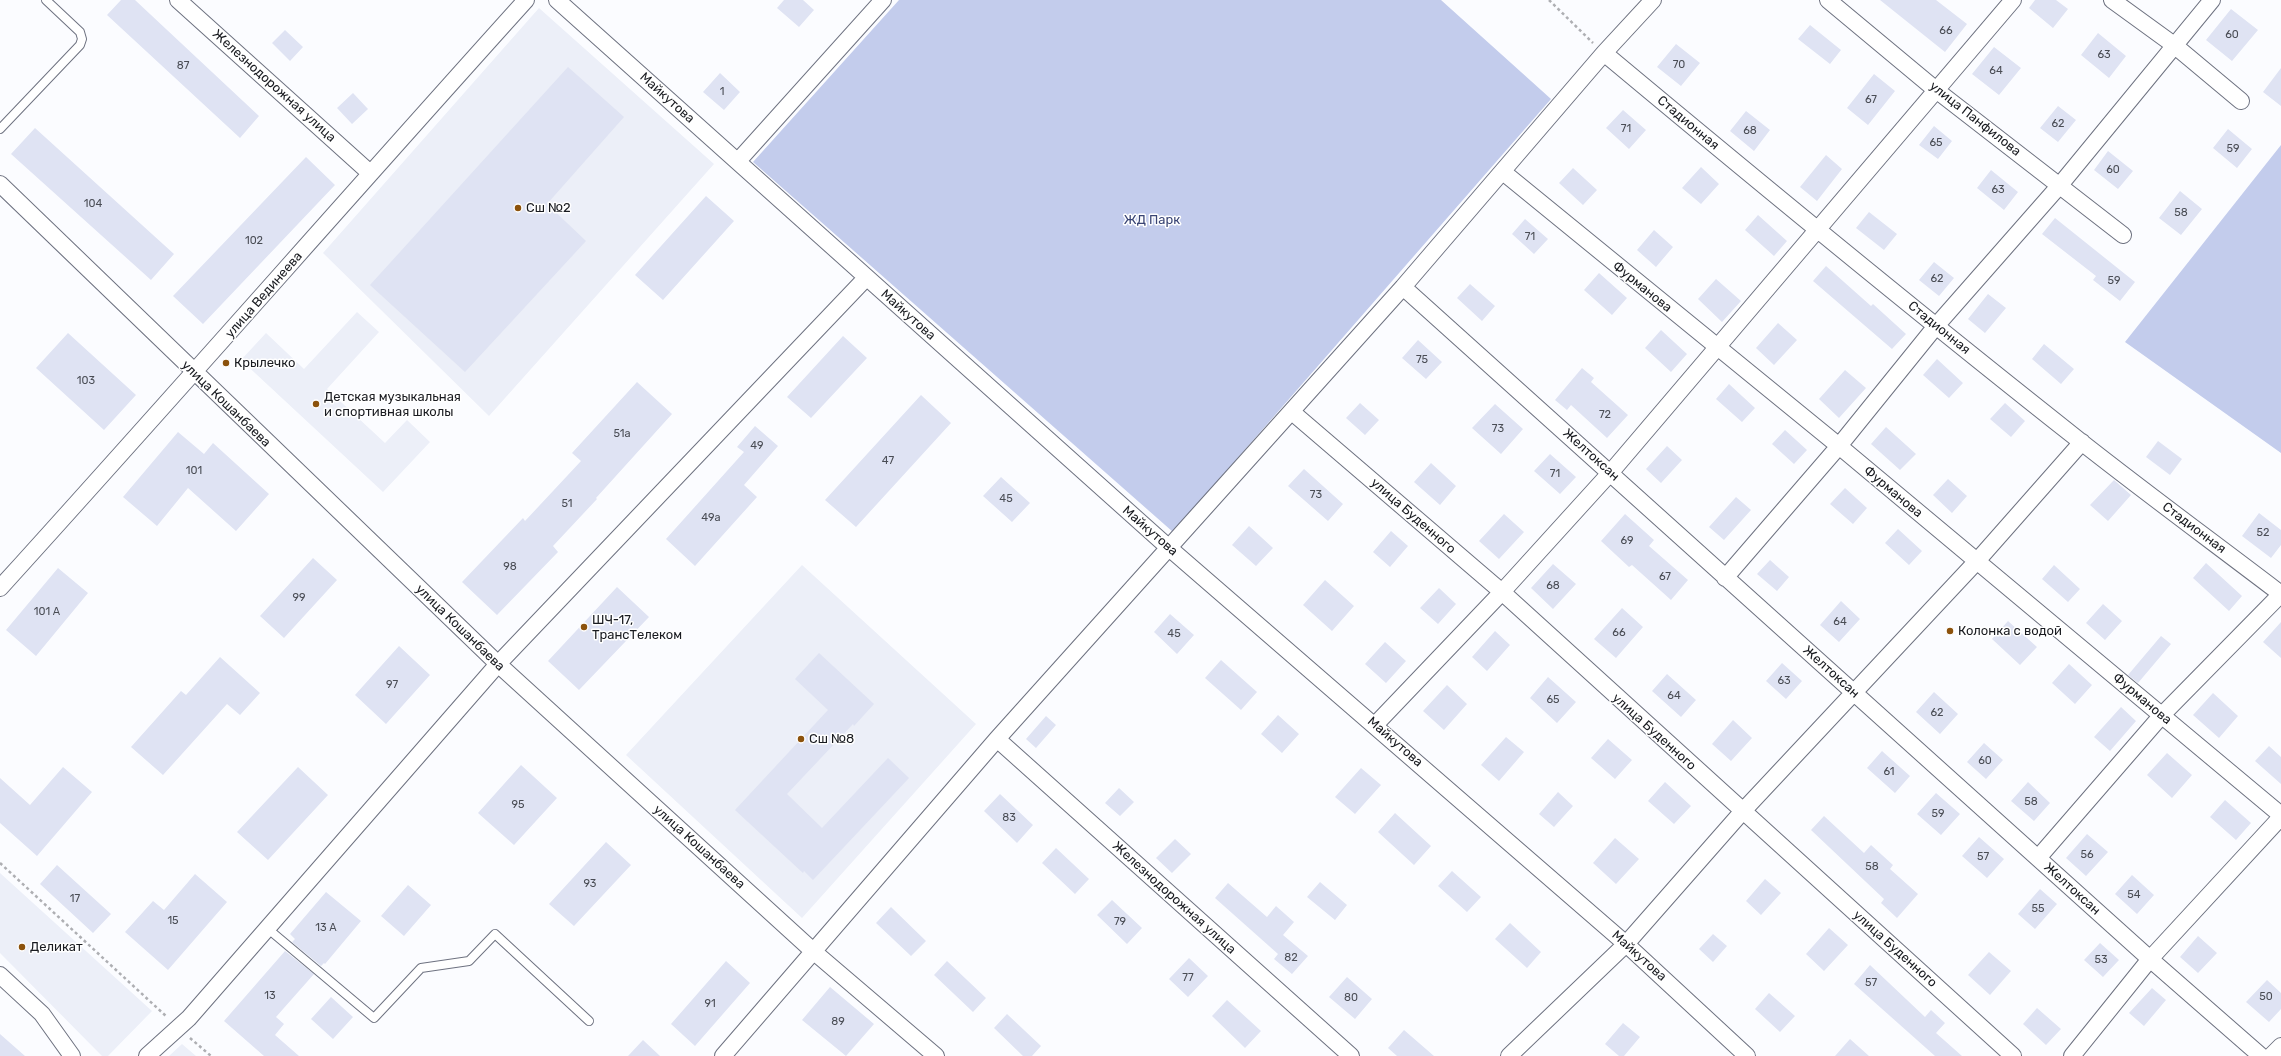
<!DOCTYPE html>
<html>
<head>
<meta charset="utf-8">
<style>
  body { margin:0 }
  canvas { display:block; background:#fbfcff }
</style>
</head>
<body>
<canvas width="2281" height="1056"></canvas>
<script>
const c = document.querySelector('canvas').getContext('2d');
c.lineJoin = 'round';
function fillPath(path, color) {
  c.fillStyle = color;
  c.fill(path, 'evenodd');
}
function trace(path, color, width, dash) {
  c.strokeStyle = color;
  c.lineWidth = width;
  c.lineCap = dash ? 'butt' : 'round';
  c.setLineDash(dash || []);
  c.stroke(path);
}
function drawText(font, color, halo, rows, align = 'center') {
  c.font = font + ' Rubik,sans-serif';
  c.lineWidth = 3;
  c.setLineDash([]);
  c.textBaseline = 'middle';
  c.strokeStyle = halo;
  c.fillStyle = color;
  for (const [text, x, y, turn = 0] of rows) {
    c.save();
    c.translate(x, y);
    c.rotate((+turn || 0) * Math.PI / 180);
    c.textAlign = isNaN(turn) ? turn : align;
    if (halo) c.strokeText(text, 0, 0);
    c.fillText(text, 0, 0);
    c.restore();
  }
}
fillPath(new Path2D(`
  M 539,8 L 714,164 L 489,416 L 323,253 Z
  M 357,312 L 379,332 L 327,389 L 385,443 L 407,420 L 430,442 L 383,492 L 241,360 L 266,333 L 304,369 Z
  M 802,565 L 976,724 L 802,918 L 626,755 Z
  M 0,873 L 152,1011 L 108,1056 L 102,1056 L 0,953 Z
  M 182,1044 L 196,1056 L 169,1056 Z`), '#eceff8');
fillPath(new Path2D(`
  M 899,0 L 1441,0 L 1551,99 L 1173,532 L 753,162 Z
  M 2281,145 L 2281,453 L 2125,342 Z`), '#c3ccec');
fillPath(new Path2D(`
  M 121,0 L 135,0 L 259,116 L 240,138 L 107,15 Z
  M 784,0 L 803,0 L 814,10 L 799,27 L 777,8 Z
  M 1880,0 L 1936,0 L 1967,24 L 1945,52 Z
  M 2035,0 L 2056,0 L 2068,9 L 2053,28 L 2029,8 Z
  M 2231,9 L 2258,30 L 2232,61 L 2206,40 Z
  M 1810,25 L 1841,50 L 1830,64 L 1798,39 Z
  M 285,30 L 303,47 L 290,61 L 272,43 Z
  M 2098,33 L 2126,56 L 2109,78 L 2081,55 Z
  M 1676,44 L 1700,63 L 1681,86 L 1657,67 Z
  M 1994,47 L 2021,68 L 1999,95 L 1972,74 Z
  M 568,67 L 624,117 L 547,204 L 586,241 L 465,372 L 370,285 Z
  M 2281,68 L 2281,106 L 2263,92 Z
  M 720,73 L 740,92 L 724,110 L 703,92 Z
  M 1874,74 L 1895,91 L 1868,125 L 1847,108 Z
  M 353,93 L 368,109 L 352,124 L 337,108 Z
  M 2058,106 L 2076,120 L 2058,142 L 2040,128 Z
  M 1623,110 L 1646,130 L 1629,149 L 1606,128 Z
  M 1746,111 L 1770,130 L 1754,151 L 1730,131 Z
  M 1934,126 L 1952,141 L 1938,159 L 1919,145 Z
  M 35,128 L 174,254 L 151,280 L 11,154 Z
  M 2228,129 L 2252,149 L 2237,168 L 2213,148 Z
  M 2108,151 L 2133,171 L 2118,189 L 2094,170 Z
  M 1826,155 L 1842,169 L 1817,201 L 1800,187 Z
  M 306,157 L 335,185 L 203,324 L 173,296 Z
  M 1701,167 L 1719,184 L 1701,204 L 1682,188 Z
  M 1573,168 L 1597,190 L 1583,205 L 1559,183 Z
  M 1991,170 L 2018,192 L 2004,210 L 1977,188 Z
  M 2180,191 L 2202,209 L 2181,235 L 2159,218 Z
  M 706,196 L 734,221 L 663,300 L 635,275 Z
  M 1869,212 L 1897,234 L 1884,250 L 1856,228 Z
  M 1758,215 L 1787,241 L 1774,256 L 1745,230 Z
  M 2055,218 L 2135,282 L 2120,301 L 2093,280 L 2096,276 L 2042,234 Z
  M 1525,219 L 1548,239 L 1534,254 L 1512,234 Z
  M 1654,230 L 1673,247 L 1656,267 L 1637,250 Z
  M 1934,262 L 1954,278 L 1939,296 L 1919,280 Z
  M 1826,266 L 1871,306 L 1873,304 L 1906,334 L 1892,349 L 1813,281 Z
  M 1599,273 L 1627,298 L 1612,315 L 1584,290 Z
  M 1716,279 L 1741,301 L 1722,322 L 1698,299 Z
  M 1470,284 L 1495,306 L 1482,321 L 1457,298 Z
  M 1988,294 L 2006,308 L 1985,333 L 1968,319 Z
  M 1778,323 L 1797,340 L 1774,365 L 1756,348 Z
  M 1661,330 L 1687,354 L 1671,372 L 1645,348 Z
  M 68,333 L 136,395 L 104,430 L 36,368 Z
  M 843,336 L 867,358 L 811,418 L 787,397 Z
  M 1418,340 L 1442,362 L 1426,379 L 1402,358 Z
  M 2044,344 L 2074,369 L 2061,384 L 2032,359 Z
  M 1937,359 L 1963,383 L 1949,398 L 1923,375 Z
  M 1582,368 L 1594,378 L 1591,382 L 1628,415 L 1607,438 L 1571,405 L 1567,410 L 1555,400 Z
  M 1845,370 L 1866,388 L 1839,418 L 1819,399 Z
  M 637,382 L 672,414 L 596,498 L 597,499 L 553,546 L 558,552 L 497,615 L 462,582 L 523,518 L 525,521 L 581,461 L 572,453 Z
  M 1729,384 L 1755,408 L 1742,422 L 1716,399 Z
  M 921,395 L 951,423 L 856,527 L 825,500 Z
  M 1360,403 L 1379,420 L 1365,435 L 1346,418 Z
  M 2005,403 L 2025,421 L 2011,437 L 1990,419 Z
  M 1495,404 L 1523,429 L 1501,454 L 1472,428 Z
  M 755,426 L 778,446 L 744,485 L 757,497 L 695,566 L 666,539 L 744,452 L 737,447 Z
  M 1886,427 L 1916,454 L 1900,470 L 1871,444 Z
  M 1785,430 L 1807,450 L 1794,464 L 1772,444 Z
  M 178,432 L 204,454 L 213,443 L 269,494 L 236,531 L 188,488 L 157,526 L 123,497 Z
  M 2158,441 L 2182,459 L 2170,475 L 2146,457 Z
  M 1667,446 L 1682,460 L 1661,483 L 1646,469 Z
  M 1550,454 L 1576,477 L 1560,494 L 1534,471 Z
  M 1431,463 L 1456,486 L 1440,505 L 1414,482 Z
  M 1304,469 L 1343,504 L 1328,521 L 1288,486 Z
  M 1001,477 L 1030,503 L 1012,522 L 983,496 Z
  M 1948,479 L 1967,496 L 1952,513 L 1933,495 Z
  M 2114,480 L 2131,495 L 2108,521 L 2090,505 Z
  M 1845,488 L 1867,508 L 1853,524 L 1830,504 Z
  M 1736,497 L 1751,510 L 1724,540 L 1709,527 Z
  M 2259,513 L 2281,530 L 2281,545 L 2271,558 L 2242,536 Z
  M 1504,514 L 1524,532 L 1499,559 L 1479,541 Z
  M 1625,514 L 1654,540 L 1649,546 L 1688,580 L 1671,600 L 1632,565 L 1629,567 L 1601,541 Z
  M 1249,526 L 1273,548 L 1256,566 L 1232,545 Z
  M 1898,529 L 1922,551 L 1909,565 L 1885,543 Z
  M 1391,531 L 1408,546 L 1390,567 L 1373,552 Z
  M 313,558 L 337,580 L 284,638 L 260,616 Z
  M 1770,560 L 1789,577 L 1777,591 L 1757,574 Z
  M 2206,563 L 2242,596 L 2229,611 L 2193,578 Z
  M 1553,564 L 1576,584 L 1553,609 L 1531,588 Z
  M 2054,565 L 2080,589 L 2068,602 L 2042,579 Z
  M 58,568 L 88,593 L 36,656 L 6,630 Z
  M 1325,580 L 1354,606 L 1332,631 L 1303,605 Z
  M 617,587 L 649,617 L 579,690 L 548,661 Z
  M 1439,588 L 1456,604 L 1438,624 L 1420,608 Z
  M 1841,601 L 1860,619 L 1839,642 L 1820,625 Z
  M 2103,604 L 2122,621 L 2105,640 L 2086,623 Z
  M 1622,608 L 1643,627 L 1616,658 L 1594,639 Z
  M 1170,614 L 1194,635 L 1177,654 L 1154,632 Z
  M 2008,621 L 2037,647 L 2020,665 L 1992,639 Z
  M 2281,622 L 2281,658 L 2263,642 Z
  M 1495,631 L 1510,645 L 1487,671 L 1472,657 Z
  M 2161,636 L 2171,644 L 2138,683 L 2128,675 Z
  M 1385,642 L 1406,661 L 1386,683 L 1365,664 Z
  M 399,646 L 430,675 L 386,724 L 355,695 Z
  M 819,653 L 874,704 L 854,726 L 853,724 L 787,794 L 822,828 L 888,758 L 909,778 L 813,880 L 804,871 L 803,873 L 735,810 L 828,710 L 795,679 Z
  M 220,657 L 260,693 L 240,715 L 227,704 L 163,775 L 131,747 L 181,691 L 186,695 Z
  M 1221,660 L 1257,692 L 1241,710 L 1205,678 Z
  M 1782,663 L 1802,681 L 1786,699 L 1766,681 Z
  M 2069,664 L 2092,685 L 2075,704 L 2052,683 Z
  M 1667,674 L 1696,700 L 1681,717 L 1652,691 Z
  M 1548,677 L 1576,702 L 1557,723 L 1530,698 Z
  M 1447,685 L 1467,704 L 1444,730 L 1423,711 Z
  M 1934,692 L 1958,714 L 1940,734 L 1916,712 Z
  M 2213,693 L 2238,716 L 2219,738 L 2193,715 Z
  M 2121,707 L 2136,721 L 2110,751 L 2094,737 Z
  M 1278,715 L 1299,734 L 1282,753 L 1261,734 Z
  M 1046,716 L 1056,725 L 1036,748 L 1026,739 Z
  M 1733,720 L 1752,738 L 1731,761 L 1712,744 Z
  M 1506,737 L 1524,752 L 1499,781 L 1481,765 Z
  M 1608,739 L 1632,760 L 1615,779 L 1591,758 Z
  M 1984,743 L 2003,760 L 1986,779 L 1967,762 Z
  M 2269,746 L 2281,757 L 2281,784 L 2255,761 Z
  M 1882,751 L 1910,776 L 1895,793 L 1867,768 Z
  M 2167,753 L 2192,775 L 2172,798 L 2147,775 Z
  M 521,765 L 557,798 L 514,845 L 478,813 Z
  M 63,767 L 92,792 L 37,856 L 0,823 L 0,778 L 30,805 Z
  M 298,767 L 328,795 L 268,860 L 237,832 Z
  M 1361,768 L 1381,785 L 1355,814 L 1335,797 Z
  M 1665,782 L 1691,806 L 1674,824 L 1648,801 Z
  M 2028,782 L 2050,803 L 2034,821 L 2011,801 Z
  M 1119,788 L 1134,802 L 1120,816 L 1105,803 Z
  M 1558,792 L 1573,806 L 1554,827 L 1539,814 Z
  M 1936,793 L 1960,814 L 1941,835 L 1917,814 Z
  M 1000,794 L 1033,825 L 1017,843 L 984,811 Z
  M 2225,800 L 2251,823 L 2236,840 L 2210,817 Z
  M 1395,813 L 1431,846 L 1414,865 L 1378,832 Z
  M 1824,816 L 1864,853 L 1871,845 L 1893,865 L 1890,869 L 1918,894 L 1897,918 L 1881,903 L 1884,899 L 1811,830 Z
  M 2087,834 L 2108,852 L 2086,876 L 2066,858 Z
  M 1979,837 L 2004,859 L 1987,878 L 1962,856 Z
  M 1615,838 L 1639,859 L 1616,884 L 1593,863 Z
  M 1175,839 L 1191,854 L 1172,873 L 1156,858 Z
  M 606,842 L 631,865 L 574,926 L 549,904 Z
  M 1056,848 L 1089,879 L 1075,894 L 1042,863 Z
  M 57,865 L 111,914 L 93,933 L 40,884 Z
  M 1452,871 L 1481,897 L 1467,912 L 1438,886 Z
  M 195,874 L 227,902 L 168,970 L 125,932 L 153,901 L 164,910 Z
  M 2132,875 L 2154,895 L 2137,914 L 2115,894 Z
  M 1765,879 L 1781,893 L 1761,915 L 1746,901 Z
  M 1320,882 L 1347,905 L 1335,920 L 1307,897 Z
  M 1228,883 L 1267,917 L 1276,906 L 1294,922 L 1283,935 L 1308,956 L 1292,974 L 1274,959 L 1278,954 L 1215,898 Z
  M 408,885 L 431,905 L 404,936 L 381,916 Z
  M 2040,889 L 2057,904 L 2035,929 L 2018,914 Z
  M 326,892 L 361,921 L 325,964 L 324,963 L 321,966 L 292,942 L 295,939 L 290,934 Z
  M 1112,900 L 1142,928 L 1127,944 L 1097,915 Z
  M 891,907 L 926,941 L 911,956 L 876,923 Z
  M 1510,923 L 1541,952 L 1527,968 L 1495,939 Z
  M 1829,928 L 1848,945 L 1824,971 L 1806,954 Z
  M 1713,934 L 1727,946 L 1713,962 L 1699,949 Z
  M 2198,936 L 2217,953 L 2198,973 L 2180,957 Z
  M 2100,943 L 2119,960 L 2103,977 L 2084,960 Z
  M 285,951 L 314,974 L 276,1017 L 284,1024 L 275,1035 L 299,1056 L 264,1056 L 224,1021 Z
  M 1989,952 L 2011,971 L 1990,995 L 1968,975 Z
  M 1189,958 L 1208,976 L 1188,997 L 1169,979 Z
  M 726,961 L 750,983 L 695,1046 L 671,1024 Z
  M 947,961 L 986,998 L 973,1012 L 934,975 Z
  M 1870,965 L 1925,1017 L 1931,1010 L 1945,1023 L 1936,1033 L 1962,1056 L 1935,1056 L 1854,984 Z
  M 1347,977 L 1372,999 L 1355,1019 L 1329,997 Z
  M 2267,980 L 2281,993 L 2281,1009 L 2269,1022 L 2246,1002 Z
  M 830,987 L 874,1024 L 846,1056 L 802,1020 Z
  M 2152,988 L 2166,1000 L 2144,1026 L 2129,1013 Z
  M 1769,993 L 1795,1016 L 1780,1032 L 1755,1009 Z
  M 331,997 L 353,1017 L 333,1039 L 311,1019 Z
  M 1227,1000 L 1261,1031 L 1245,1048 L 1212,1016 Z
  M 2037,1008 L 2061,1029 L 2046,1045 L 2023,1024 Z
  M 1007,1014 L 1041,1046 L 1032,1056 L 1023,1056 L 994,1028 Z
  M 1623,1023 L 1640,1037 L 1624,1056 L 1619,1056 L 1605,1044 Z
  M 1404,1030 L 1434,1056 L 1397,1056 L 1388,1048 Z
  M 0,1034 L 25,1056 L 0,1056 Z
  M 1850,1039 L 1869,1056 L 1835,1056 Z
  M 643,1040 L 660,1056 L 628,1056 Z`), '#dfe3f3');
const service = new Path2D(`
  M 0,129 L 80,45 L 82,39 L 80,32 L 46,0
  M 267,928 L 374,1018 L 421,968 L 469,961 L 495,934 L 589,1021`);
const minor = new Path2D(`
  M 178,0 L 370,173
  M 557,0 L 1168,547 L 1626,944 L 1747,1056
  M 1828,0 L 1936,90 L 2123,235
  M 2112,0 L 2174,45 L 2241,101
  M 1604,53 C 1761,184 1919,314 2080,441 C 2146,493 2214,543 2281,594
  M 738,161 L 883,0
  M 1503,172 L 1839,446 L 2281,815
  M 0,184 L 498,664 L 813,951 L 936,1056
  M 1403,287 L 2150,959 L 2261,1056
  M 1292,412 L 1502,592 L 2013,1056
  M 1725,578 L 1839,446 L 1936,326 L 2060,185 L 2212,0
  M 0,588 C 177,393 350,195 526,0
  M 1375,725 L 1502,592 L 1611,472 L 2013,0
  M 997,739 L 1351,1056
  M 2038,858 L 2162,715 L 2281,594
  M 0,975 L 42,1014 L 72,1056
  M 147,1056 L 189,1018 L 498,664 L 866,278
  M 723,1056 L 997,739 L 1403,287 L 1604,53 L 1653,0
  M 1509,1056 L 1626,944 L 1742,812 L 1977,561 L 2082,442
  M 2072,1056 L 2150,959 L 2281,817
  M 2271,1056 L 2281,1046`);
trace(service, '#6e7280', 10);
trace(minor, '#6e7280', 18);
trace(new Path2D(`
  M 1549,0 L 1593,43
  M 0,863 L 167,1017
  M 190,1038 L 211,1056`), '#aeafb3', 2.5, [3, 3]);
trace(service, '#fff', 8);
trace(minor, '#fff', 16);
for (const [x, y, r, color] of [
  [518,208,4,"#8c520c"],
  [226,363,4,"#8c520c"],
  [316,404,4,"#8c520c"],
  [584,627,4,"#8c520c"],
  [1950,631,4,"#8c520c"],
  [801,739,4,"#8c520c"],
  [22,947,4,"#8c520c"]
]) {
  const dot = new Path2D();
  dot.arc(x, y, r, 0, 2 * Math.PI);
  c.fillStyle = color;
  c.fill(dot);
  trace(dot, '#fff', 1.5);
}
drawText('11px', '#4a4d55', null, [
  ["66",1946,31],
  ["60",2232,35],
  ["63",2104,55],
  ["70",1679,65],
  ["87",183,66],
  ["64",1996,71],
  ["1",722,92],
  ["67",1871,100],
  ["62",2058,124],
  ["71",1626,129],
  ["68",1750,131],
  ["65",1936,143],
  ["59",2233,149],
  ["60",2113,170],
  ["63",1998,190],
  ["104",93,204],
  ["58",2181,213],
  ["71",1530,237],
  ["102",254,241],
  ["62",1937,279],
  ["59",2114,281],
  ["75",1422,360],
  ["103",86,381],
  ["72",1605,415],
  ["73",1498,429],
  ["51а",622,434],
  ["49",757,446],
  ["47",888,461],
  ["101",194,471],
  ["71",1555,474],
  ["73",1316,495],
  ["45",1006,499],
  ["51",567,504],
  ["49а",711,518],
  ["52",2263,533],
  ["69",1627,541],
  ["98",510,567],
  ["67",1665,577],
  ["68",1553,586],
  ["99",299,598],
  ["101 А",47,612],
  ["64",1840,622],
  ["66",1619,633],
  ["45",1174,634],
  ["63",1784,681],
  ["97",392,685],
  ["64",1674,696],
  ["65",1553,700],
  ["62",1937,713],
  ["60",1985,761],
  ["61",1889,772],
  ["58",2031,802],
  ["95",518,805],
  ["59",1938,814],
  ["83",1009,818],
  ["56",2087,855],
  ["57",1983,857],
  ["58",1872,867],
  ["93",590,884],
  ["54",2134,895],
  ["17",75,899],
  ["55",2038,909],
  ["15",173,921],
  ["79",1120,922],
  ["13 А",326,928],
  ["82",1291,958],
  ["53",2101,960],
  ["77",1188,978],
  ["57",1871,983],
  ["13",270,996],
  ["50",2266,997],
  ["80",1351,998],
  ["91",710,1004],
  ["89",838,1022]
]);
drawText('13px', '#191b20', '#fff', [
  ["Железнодорожная улица",274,86,42],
  ["Майкутова",667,98,42],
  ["улица Панфилова",1975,119,38],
  ["Стадионная",1688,123,40],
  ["Фурманова",1642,287,39],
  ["улица Вединеева",264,295,-49],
  ["Майкутова",908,315,42],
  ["Стадионная",1939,328,39],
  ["улица Кошанбаева",226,404,44],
  ["Желтоксан",1591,455,42],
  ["Фурманова",1893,492,40],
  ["улица Буденного",1413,516,41],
  ["Стадионная",2194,528,37],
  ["Майкутова",1150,531,41],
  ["улица Кошанбаева",460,628,44],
  ["Желтоксан",1831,672,42],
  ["Фурманова",2142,699,40],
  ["улица Буденного",1654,732,42],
  ["Майкутова",1395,742,41],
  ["улица Кошанбаева",699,847,42],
  ["Желтоксан",2072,889,42],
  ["Железнодорожная улица",1174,898,42],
  ["улица Буденного",1895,949,42],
  ["Майкутова",1639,956,42]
]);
drawText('13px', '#191b20', '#fff', [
  ["Сш №2",526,208],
  ["Крылечко",234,363],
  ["Детская музыкальная",324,397],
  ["и спортивная школы",324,412],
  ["ШЧ-17,",592,620],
  ["ТрансТелеком",592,635],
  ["Колонка с водой",1958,631],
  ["Сш №8",809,739],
  ["Деликат",30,947]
], 'left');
drawText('13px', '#394474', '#fff', [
  ["ЖД Парк",1152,220]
]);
</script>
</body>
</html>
